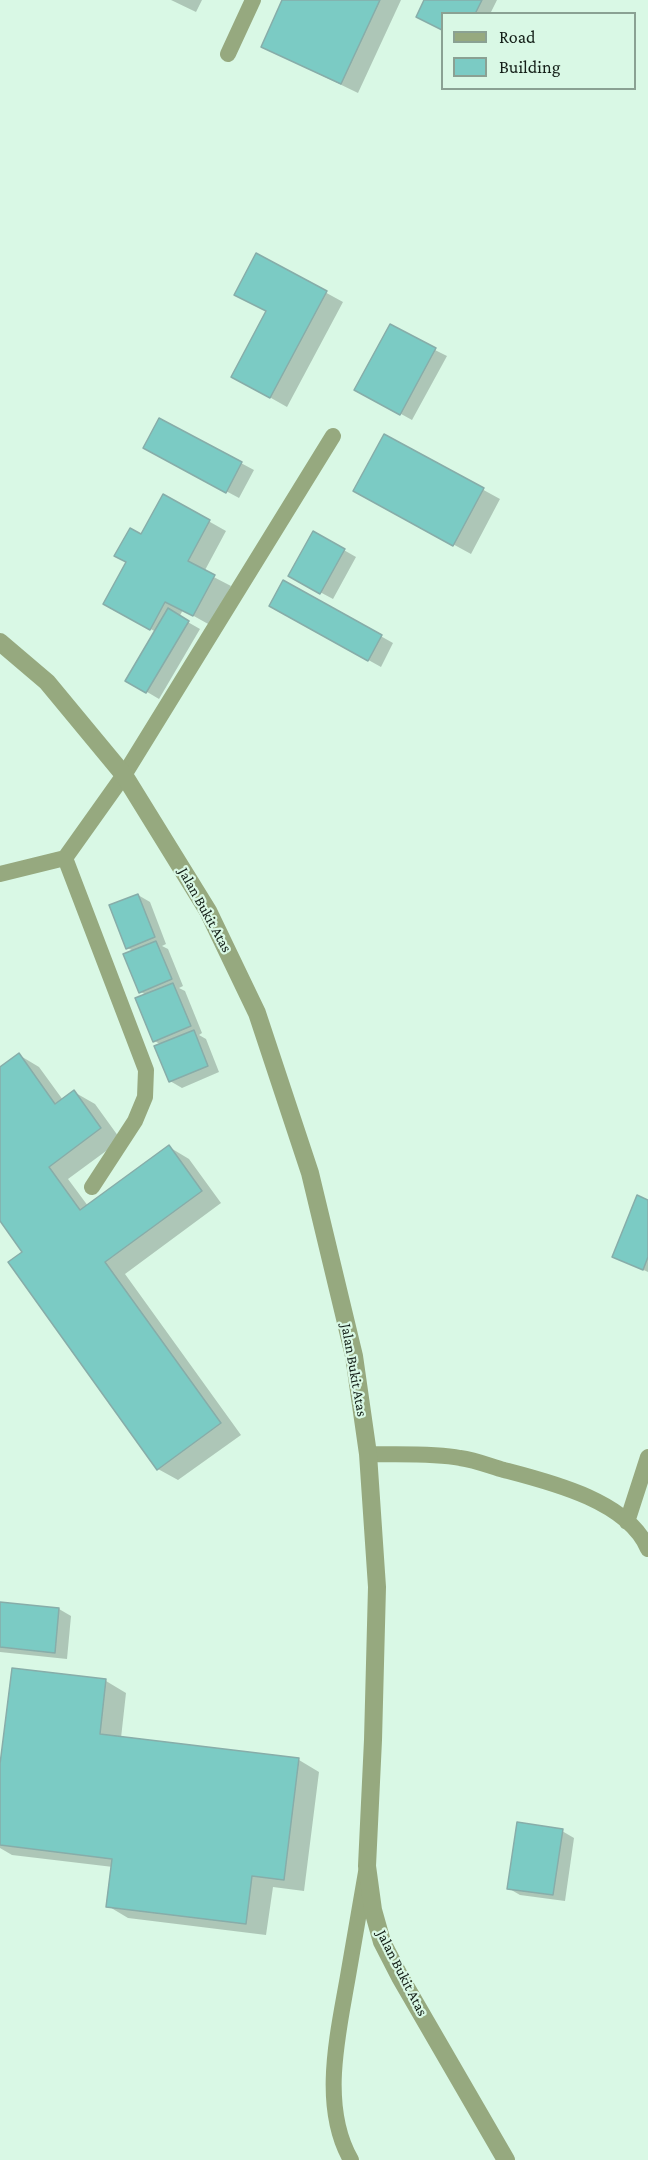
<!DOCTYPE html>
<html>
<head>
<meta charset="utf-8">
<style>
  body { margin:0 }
  #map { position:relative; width:648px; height:2160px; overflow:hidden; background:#d9f8e5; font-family:"Crimson Pro",serif }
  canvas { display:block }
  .legend { position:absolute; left:441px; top:12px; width:195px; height:78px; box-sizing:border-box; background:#d9f8e5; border:2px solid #8aa193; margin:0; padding:8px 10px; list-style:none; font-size:18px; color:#131e17 }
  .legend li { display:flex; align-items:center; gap:12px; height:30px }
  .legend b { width:30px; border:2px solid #8aa193 }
</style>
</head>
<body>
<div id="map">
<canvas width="648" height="2160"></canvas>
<ul class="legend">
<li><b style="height:8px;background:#96a97f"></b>Road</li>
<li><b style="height:16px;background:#7bcbc4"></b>Building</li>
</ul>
</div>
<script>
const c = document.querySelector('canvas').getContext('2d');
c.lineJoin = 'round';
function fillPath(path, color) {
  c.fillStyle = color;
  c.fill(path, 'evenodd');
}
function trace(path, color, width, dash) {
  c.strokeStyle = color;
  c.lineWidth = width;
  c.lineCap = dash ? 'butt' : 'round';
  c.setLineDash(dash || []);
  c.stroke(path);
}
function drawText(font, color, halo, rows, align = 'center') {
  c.font = font + ' "Crimson Pro",serif';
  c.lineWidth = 4.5;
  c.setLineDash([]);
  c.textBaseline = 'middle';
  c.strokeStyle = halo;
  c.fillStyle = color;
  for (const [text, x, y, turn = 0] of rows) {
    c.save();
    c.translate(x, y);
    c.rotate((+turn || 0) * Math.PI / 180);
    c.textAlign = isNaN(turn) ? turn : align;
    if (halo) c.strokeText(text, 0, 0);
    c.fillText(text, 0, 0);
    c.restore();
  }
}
fillPath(new Path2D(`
  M 171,0 L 202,0 L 196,12 Z
  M 284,0 L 401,0 L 358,93 L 263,47 Z
  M 425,0 L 497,0 L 490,14 L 442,14 L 442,29 L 429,23 Z
  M 257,255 L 343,302 L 287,407 L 250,386 L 268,312 Z
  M 435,350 L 447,356 L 412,420 L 356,389 Z
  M 160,420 L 254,470 L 239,498 L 157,454 Z
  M 385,436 L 500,499 L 471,554 L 372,500 Z
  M 164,496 L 226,531 L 204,572 L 231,586 L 210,625 L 183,610 L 179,617 L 200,629 L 159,699 L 127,680 L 156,632 L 122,613 L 142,536 Z
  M 314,533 L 356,557 L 333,599 L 290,576 Z
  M 284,582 L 393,643 L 381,667 L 271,606 Z
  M 138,895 L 150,902 L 166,944 L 162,946 L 168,949 L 183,986 L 179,988 L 185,991 L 202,1033 L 199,1035 L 206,1039 L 219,1072 L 182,1088 L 170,1081 L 161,1045 L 155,1041 L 146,995 L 141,992 L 134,951 L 127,948 Z
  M 19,1055 L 39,1067 L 63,1100 L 74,1092 L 95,1104 L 121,1140 L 68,1179 L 88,1206 L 169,1147 L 189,1159 L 221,1203 L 125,1274 L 241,1435 L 178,1480 L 158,1469 L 24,1252 L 0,1219 L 0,1069 Z
  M 648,1201 L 648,1272 L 614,1256 Z
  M 0,1603 L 59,1609 L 71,1616 L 67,1659 L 0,1652 Z
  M 106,1681 L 126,1693 L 121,1738 L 299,1760 L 319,1772 L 304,1891 L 273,1887 L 266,1935 L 128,1918 L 108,1906 L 113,1867 L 12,1855 L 0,1848 L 0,1774 Z
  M 562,1831 L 574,1838 L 565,1901 L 520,1895 L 508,1888 Z`), '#0003');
const building = new Path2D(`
  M 282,0 L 380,0 L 341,84 L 261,47 Z
  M 424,0 L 482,0 L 475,14 L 442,14 L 442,30 L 416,17 Z
  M 256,253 L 327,291 L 270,398 L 231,377 L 266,311 L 234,295 Z
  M 390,324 L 436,348 L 400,415 L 354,390 Z
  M 159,418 L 242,462 L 226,493 L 143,448 Z
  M 384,434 L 484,488 L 453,546 L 353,491 Z
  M 163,494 L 210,520 L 188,561 L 215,575 L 193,616 L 165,602 L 150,630 L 103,604 L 126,562 L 114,556 L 130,528 L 141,534 Z
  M 313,531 L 345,549 L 320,594 L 288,576 Z
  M 283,580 L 382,635 L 368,661 L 269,606 Z
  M 168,608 L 189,621 L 146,693 L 125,681 Z
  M 138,894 L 155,937 L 126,949 L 109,905 Z
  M 156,941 L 172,979 L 139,993 L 123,954 Z
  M 173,983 L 191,1026 L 153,1042 L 135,998 Z
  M 194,1030 L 208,1066 L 169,1082 L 154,1046 Z
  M 19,1053 L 55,1104 L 74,1090 L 101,1128 L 49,1167 L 80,1210 L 169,1145 L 202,1191 L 105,1262 L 221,1423 L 157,1470 L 8,1262 L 22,1252 L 0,1221 L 0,1067 Z
  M 637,1195 L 648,1200 L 648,1257 L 643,1270 L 612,1257 Z
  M 0,1602 L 59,1608 L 55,1653 L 0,1647 Z
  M 12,1668 L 106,1679 L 100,1734 L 299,1758 L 284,1880 L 252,1876 L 246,1924 L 106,1907 L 112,1859 L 0,1845 L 0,1764 Z
  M 517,1822 L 563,1829 L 553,1895 L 507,1889 Z`);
fillPath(building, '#7bcbc4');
trace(building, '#87ada9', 1.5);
trace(new Path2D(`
  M 228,54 L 253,0
  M 65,858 L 146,1070 L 145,1097 L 135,1121 L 92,1187
  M 0,874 L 65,858 L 124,775 L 333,436
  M 368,1454 C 396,1455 434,1453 460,1458 C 475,1460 490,1466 504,1470 C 550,1482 628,1501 648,1549
  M 627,1522 L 648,1457
  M 351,2160 C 320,2106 338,2034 348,1976 C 354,1942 360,1907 366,1872`), '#96a97f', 16);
trace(new Path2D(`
  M 0,642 L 47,682 L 124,775 L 208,911 L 257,1013 L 310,1173 L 354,1356 L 368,1454 L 377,1587 L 373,1740 L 367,1866 L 373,1910 L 382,1942 L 400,1977 L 506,2160`), '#96a97f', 18);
drawText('15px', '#131e17', '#d9f8e5', [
  ["Jalan Bukit Atas",205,910,61],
  ["Jalan Bukit Atas",354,1370,80],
  ["Jalan Bukit Atas",402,1973,63]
]);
</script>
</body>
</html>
